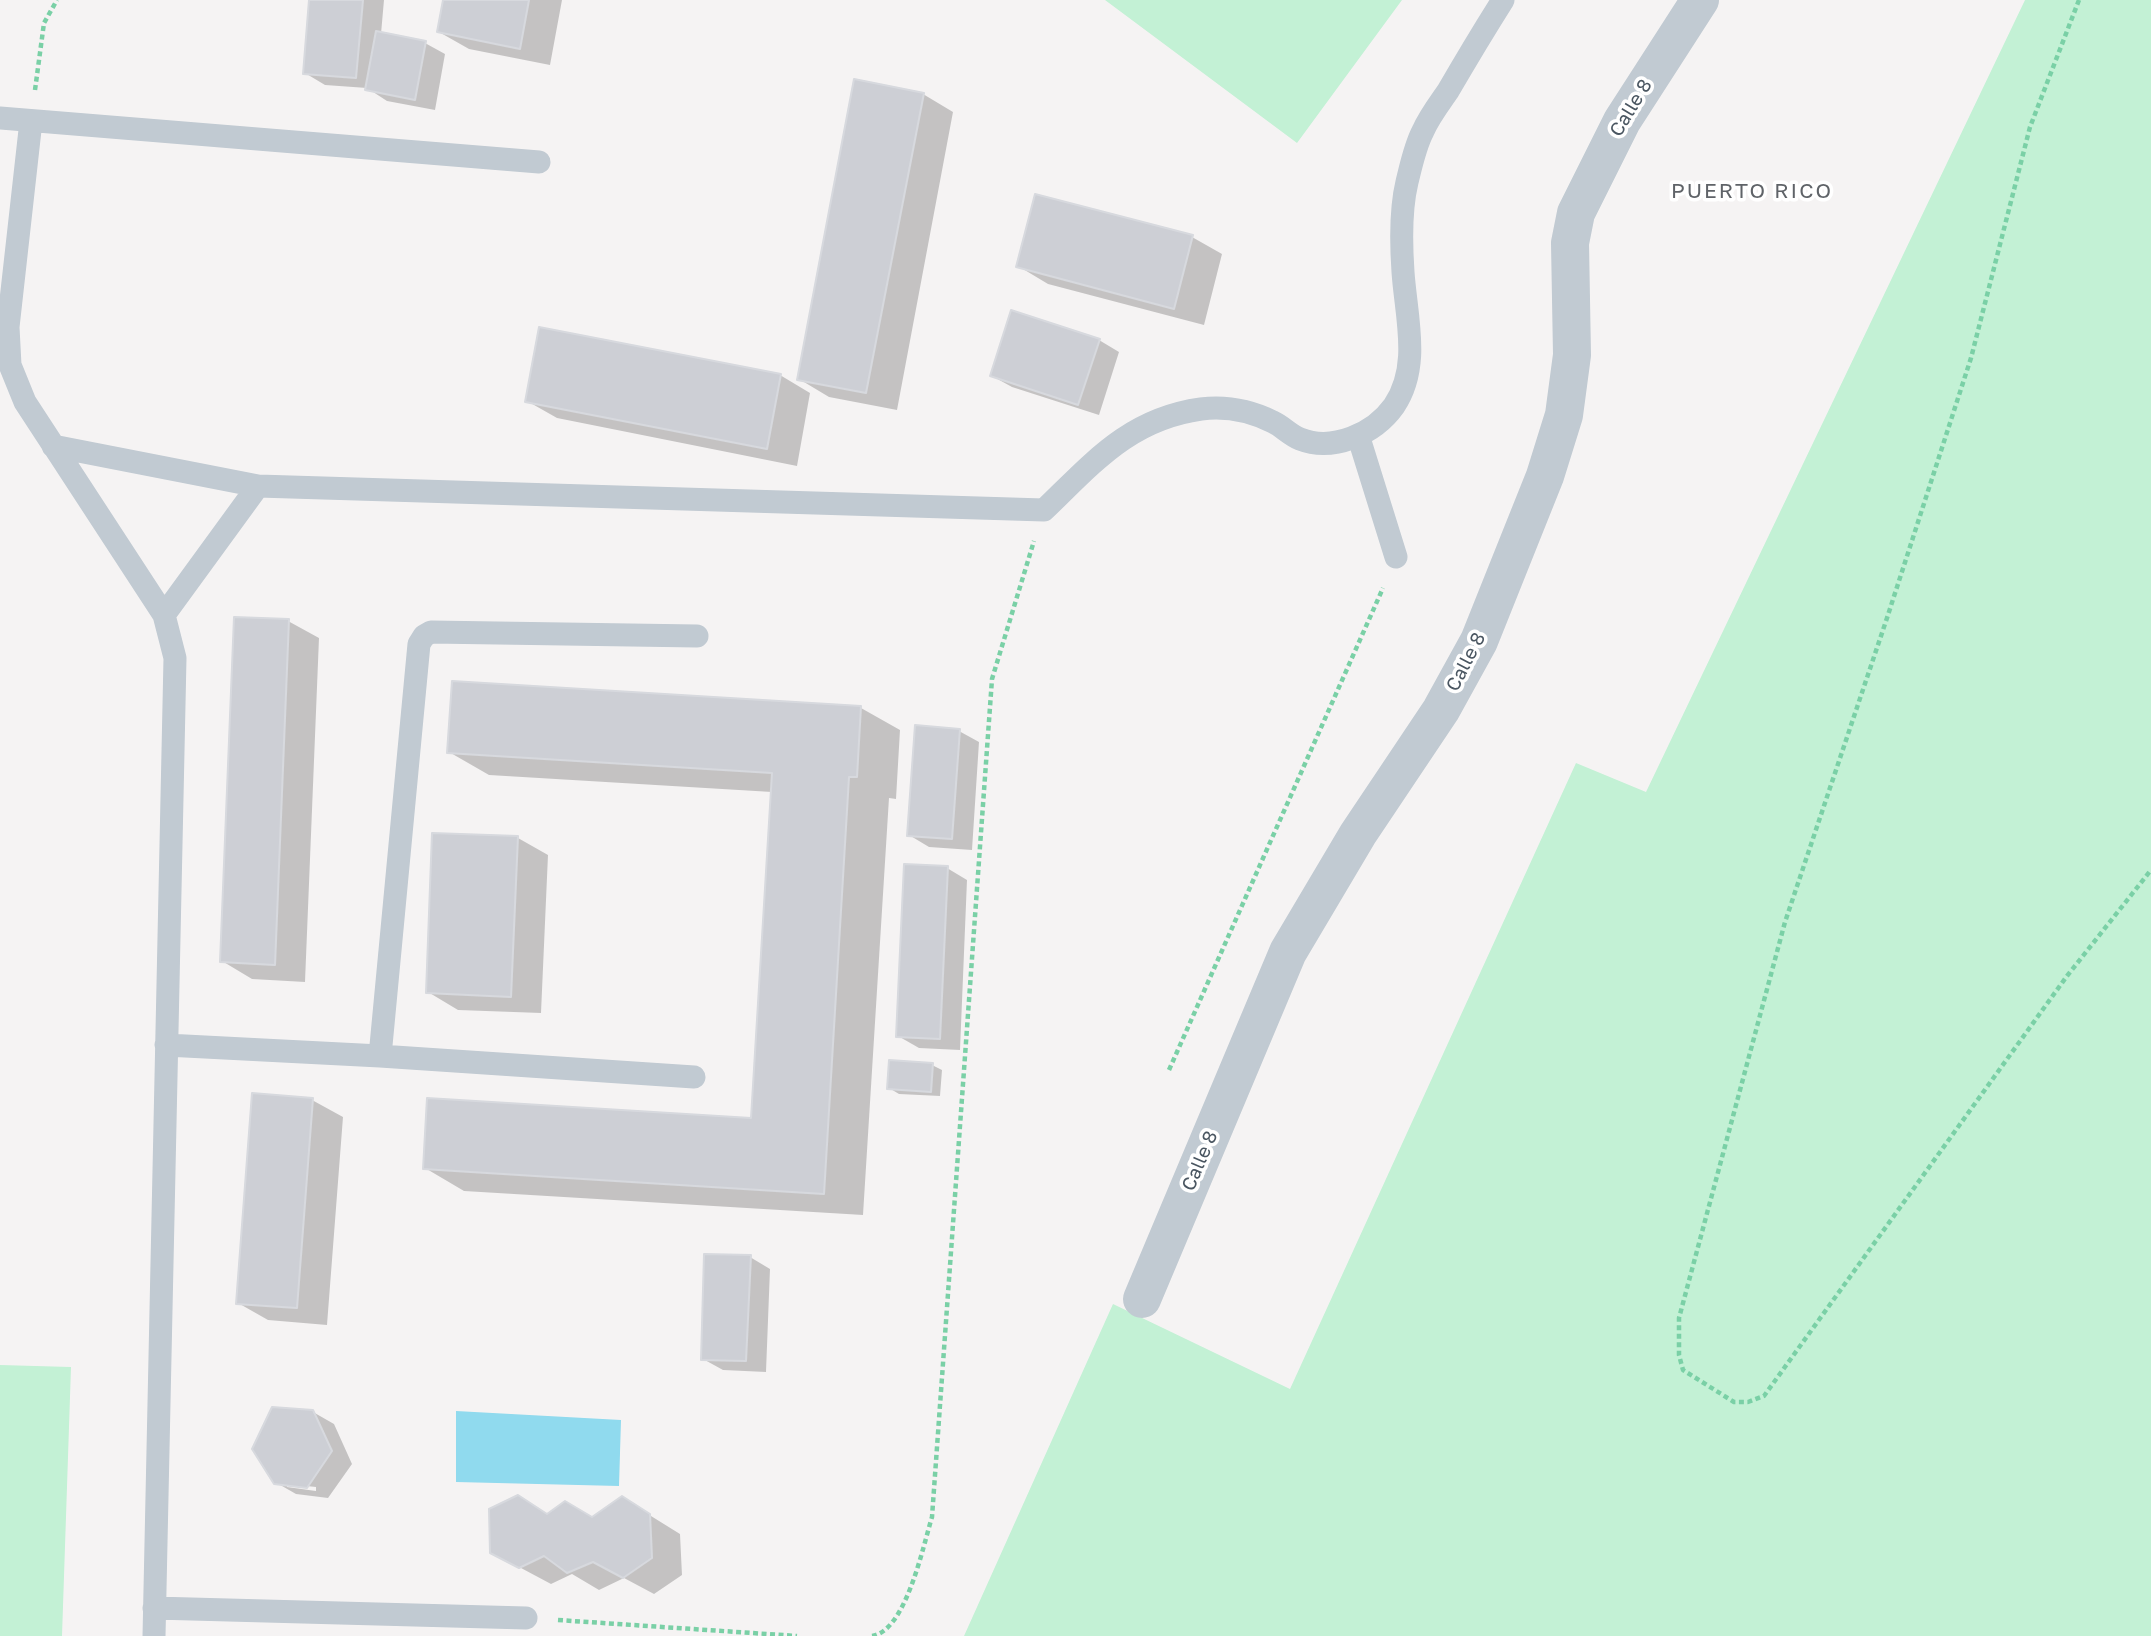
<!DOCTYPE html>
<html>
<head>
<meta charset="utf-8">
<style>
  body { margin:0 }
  canvas { display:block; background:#f5f3f3 }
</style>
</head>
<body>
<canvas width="2151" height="1636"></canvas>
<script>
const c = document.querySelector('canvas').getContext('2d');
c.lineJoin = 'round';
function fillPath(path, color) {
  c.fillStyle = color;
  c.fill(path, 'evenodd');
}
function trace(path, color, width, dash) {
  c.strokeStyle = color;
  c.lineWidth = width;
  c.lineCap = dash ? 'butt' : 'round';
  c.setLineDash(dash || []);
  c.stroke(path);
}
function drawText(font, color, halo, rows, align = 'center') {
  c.font = font + ' "Golos Text",sans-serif';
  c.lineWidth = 7;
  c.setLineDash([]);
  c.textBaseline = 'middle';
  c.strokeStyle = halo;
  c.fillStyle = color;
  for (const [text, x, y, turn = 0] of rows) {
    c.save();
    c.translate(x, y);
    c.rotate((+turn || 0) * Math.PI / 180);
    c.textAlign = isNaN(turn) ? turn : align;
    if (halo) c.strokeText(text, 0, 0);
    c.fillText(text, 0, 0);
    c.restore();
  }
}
fillPath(new Path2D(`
  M 1105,0 L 1402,0 L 1297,143 Z
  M 2025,0 L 2151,0 L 2151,1636 L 964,1636 L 1113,1304 L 1290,1389 L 1576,763 L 1646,792 Z
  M 0,1365 L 71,1367 L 62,1636 L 0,1636 Z`), '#c3f1d5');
fillPath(new Path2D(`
  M 456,1411 L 621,1420 L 619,1486 L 456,1482 Z`), '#90daee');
fillPath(new Path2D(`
  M 310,0 L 384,0 L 381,34 L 425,43 L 445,54 L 435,110 L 387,101 L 367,88 L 325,85 L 305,73 Z
  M 445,0 L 562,0 L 550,65 L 469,49 L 439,32 Z
  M 923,94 L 953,112 L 897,410 L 829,397 L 799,379 Z
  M 1192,237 L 1222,254 L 1204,325 L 1048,284 L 1018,266 Z
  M 1099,340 L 1119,352 L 1099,415 L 1012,387 L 992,376 Z
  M 780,375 L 810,393 L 797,466 L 557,418 L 527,401 Z
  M 288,621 L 319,638 L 305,982 L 252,979 L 222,961 Z
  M 861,708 L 900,730 L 896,799 L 889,798 L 863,1215 L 464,1191 L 425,1168 L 753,1120 L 772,792 L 489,775 L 449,752 Z
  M 959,731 L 979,742 L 972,850 L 929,847 L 909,835 Z
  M 518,838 L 548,855 L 541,1013 L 458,1010 L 428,992 Z
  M 947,868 L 967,880 L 960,1050 L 919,1048 L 898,1036 Z
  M 932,1065 L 942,1070 L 940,1096 L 899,1094 L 889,1088 Z
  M 312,1100 L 343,1117 L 327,1325 L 268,1320 L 238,1303 Z
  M 750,1257 L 770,1269 L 766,1372 L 723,1370 L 703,1359 Z
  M 313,1412 L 334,1424 L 352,1464 L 328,1498 L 296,1494 L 275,1482 ZM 287,1484 L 316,1487 L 316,1491 L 287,1487 Z
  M 518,1497 L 549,1515 L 592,1518 L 622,1498 L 680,1534 L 682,1575 L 654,1594 L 624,1578 L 599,1590 L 572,1574 L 551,1584 L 491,1552 Z`), '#0003');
const building = new Path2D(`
  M 309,0 L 363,0 L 356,78 L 303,74 Z
  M 443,0 L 529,0 L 520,49 L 437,32 Z
  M 376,31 L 426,41 L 415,100 L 365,90 Z
  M 854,79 L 924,93 L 866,393 L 797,380 Z
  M 1035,194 L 1193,235 L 1174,309 L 1016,267 Z
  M 1011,310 L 1100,339 L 1078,405 L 990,376 Z
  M 539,327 L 781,374 L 767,449 L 525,402 Z
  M 234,617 L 289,619 L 275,965 L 220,962 Z
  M 452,681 L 861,706 L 857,777 L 849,777 L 824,1194 L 423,1169 L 427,1098 L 751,1118 L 772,773 L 447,753 Z
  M 915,725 L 960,729 L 952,839 L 907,836 Z
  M 432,833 L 518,836 L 511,997 L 426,993 Z
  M 904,864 L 948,866 L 940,1039 L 896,1037 Z
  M 889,1060 L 933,1063 L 931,1092 L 887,1089 Z
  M 252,1093 L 313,1098 L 297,1308 L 236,1304 Z
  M 704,1254 L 751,1255 L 746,1361 L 701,1360 Z
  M 272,1407 L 313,1410 L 332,1451 L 307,1488 L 274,1484 L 252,1449 Z
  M 518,1495 L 547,1514 L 565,1501 L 592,1517 L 622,1496 L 650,1514 L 652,1558 L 623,1578 L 593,1562 L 567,1573 L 544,1556 L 519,1568 L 490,1553 L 489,1509 Z`);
fillPath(building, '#cdcfd5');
trace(building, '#d7d9de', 2);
trace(new Path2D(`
  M 2079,0 L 2030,127 L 1971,358 L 1887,618 L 1785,922 L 1679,1318 L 1679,1355 L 1683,1370 L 1734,1402 L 1748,1402 L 1764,1396 L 2067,976 L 2151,870
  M 35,90 L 44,23 L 57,0
  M 1169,1070 L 1383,588
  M 558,1620 L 797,1636
  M 872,1636 C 906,1631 923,1546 932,1517 L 992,679 L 1034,541`), '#7ad0a6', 4.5, [5, 3.5]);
trace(new Path2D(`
  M 0,118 L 539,162
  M 31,121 L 8,327 L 10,365 L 25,402 L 164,615 L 175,658 L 154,1636
  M 1358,435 L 1396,557
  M 53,446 L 258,486 L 1044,510 C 1093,463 1129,419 1201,409 C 1225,406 1251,411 1273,422 C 1282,426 1290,435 1300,439 C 1333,452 1374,434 1394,406 C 1421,366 1406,317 1403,272 C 1401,243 1400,211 1407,182 C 1411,166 1415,146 1423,131 C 1429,117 1439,104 1448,91 C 1466,60 1484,30 1503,0
  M 164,615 L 258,486
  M 166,1045 L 380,1056 L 694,1077
  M 380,1056 L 419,644 L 424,636 L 431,632 L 697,636
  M 154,1608 L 526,1618`), '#c1cad2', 23);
trace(new Path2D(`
  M 1142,1299 L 1288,952 L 1358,834 L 1441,710 L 1479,641 L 1545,476 L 1564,415 L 1572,355 L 1570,243 L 1576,213 L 1622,121 L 1700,0`), '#c1cad2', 38);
drawText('19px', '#4a5661', '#fff', [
  ["Calle 8",1631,108,-59],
  ["Calle 8",1466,662,-63],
  ["Calle 8",1200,1161,-67]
]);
c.letterSpacing = '2px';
drawText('21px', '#5f6368', '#fff', [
  ["PUERTO RICO",1752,191]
]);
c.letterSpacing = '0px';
</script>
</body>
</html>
